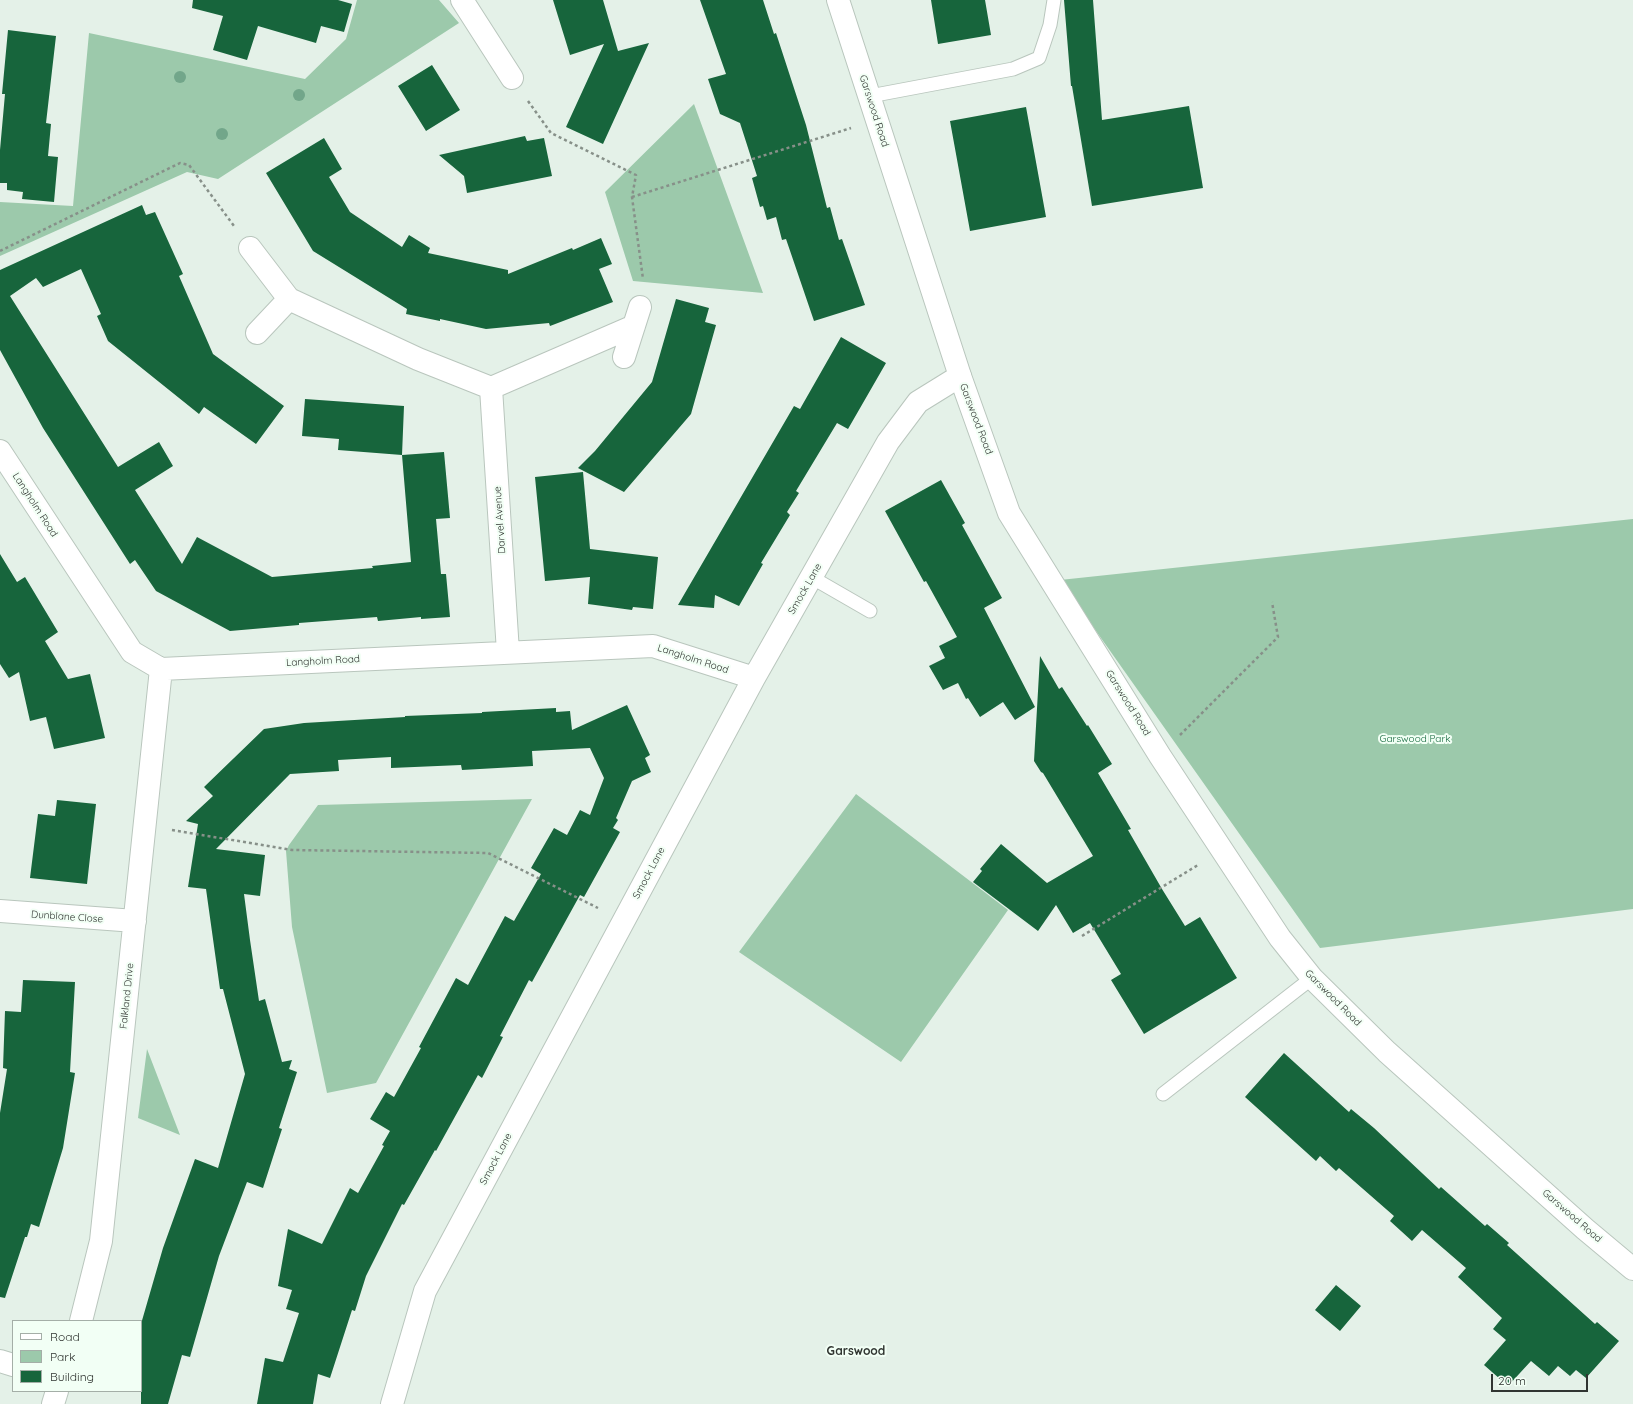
<!DOCTYPE html>
<html>
<head>
<meta charset="utf-8">
<style>
  body { margin:0 }
  #map { position:relative; width:1633px; height:1404px; overflow:hidden; background:#e4f1e8; font-family:Quicksand,sans-serif }
  canvas { display:block }
  .legend { position:absolute; left:12px; top:1320px; width:130px; height:72px; box-sizing:border-box; background:#f2fff5; border:1px solid #a4aea7; margin:0; padding:5px 7px; list-style:none; font-size:12px; color:#303531 }
  .legend li { display:flex; align-items:center; gap:8px; height:20px }
  .legend b { width:20px; border:1px solid #a4aea7 }
  .scale { position:absolute; left:1491px; top:1374px; width:97px; height:18px; box-sizing:border-box; border:2px solid #303531; border-top:0; padding-left:5px; font-size:12px; line-height:14px; white-space:nowrap; color:#303531; -webkit-text-stroke:3px #f2fff5; paint-order:stroke }
</style>
</head>
<body>
<div id="map">
<canvas width="1633" height="1404"></canvas>
<ul class="legend">
<li><b style="height:5px;background:#fff"></b>Road</li>
<li><b style="height:11px;background:#9cc9ab"></b>Park</li>
<li><b style="height:11px;background:#17653c"></b>Building</li>
</ul>
<div class="scale">20 m</div>
</div>
<script>
const c = document.querySelector('canvas').getContext('2d');
c.lineJoin = 'round';
function fillPath(path, color) {
  c.fillStyle = color;
  c.fill(path, 'evenodd');
}
function trace(path, color, width, dash) {
  c.strokeStyle = color;
  c.lineWidth = width;
  c.lineCap = dash ? 'butt' : 'round';
  c.setLineDash(dash || []);
  c.stroke(path);
}
function drawText(font, color, halo, rows, align = 'center') {
  c.font = font + ' Quicksand,sans-serif';
  c.lineWidth = 4;
  c.setLineDash([]);
  c.textBaseline = 'middle';
  c.strokeStyle = halo;
  c.fillStyle = color;
  for (const [text, x, y, turn = 0] of rows) {
    c.save();
    c.translate(x, y);
    c.rotate((+turn || 0) * Math.PI / 180);
    c.textAlign = isNaN(turn) ? turn : align;
    if (halo) c.strokeText(text, 0, 0);
    c.fillText(text, 0, 0);
    c.restore();
  }
}
fillPath(new Path2D(`
  M 357,0 L 439,0 L 459,23 L 218,179 L 187,172 L 0,256 L 0,202 L 73,206 L 89,33 L 305,79 L 346,39 Z
  M 694,104 L 763,293 L 633,281 L 605,192 Z
  M 1633,519 L 1633,909 L 1320,948 L 1060,580 Z
  M 856,794 L 1008,910 L 901,1062 L 739,952 Z
  M 532,799 L 376,1083 L 327,1093 L 292,927 L 286,851 L 289,845 L 318,805 Z
  M 147,1049 L 180,1135 L 138,1118 Z`), '#9cc9ab');
fillPath(new Path2D(`
  M 193,0 L 338,0 L 352,4 L 344,32 L 321,26 L 316,43 L 258,26 L 247,60 L 213,50 L 223,16 L 192,8 Z
  M 553,0 L 603,0 L 618,51 L 649,43 L 603,144 L 566,127 L 604,44 L 570,55 Z
  M 700,0 L 763,0 L 774,34 L 776,33 L 806,125 L 827,208 L 830,207 L 839,240 L 842,239 L 865,305 L 814,321 L 786,239 L 782,240 L 776,217 L 767,220 L 763,206 L 760,207 L 752,178 L 757,176 L 740,123 L 720,114 L 708,79 L 726,74 Z
  M 931,0 L 985,0 L 991,35 L 938,44 Z
  M 1064,0 L 1093,0 L 1102,120 L 1189,106 L 1203,188 L 1092,206 L 1072,86 L 1071,86 Z
  M 8,30 L 56,36 L 46,123 L 51,124 L 48,156 L 58,157 L 54,202 L 22,199 L 23,192 L 7,190 L 7,183 L 0,183 L 0,150 L 5,94 L 2,94 Z
  M 432,65 L 460,110 L 426,131 L 398,86 Z
  M 1026,107 L 1046,217 L 970,231 L 950,121 Z
  M 525,136 L 527,141 L 544,138 L 552,176 L 467,193 L 464,176 L 439,155 Z
  M 324,138 L 342,169 L 329,177 L 350,212 L 402,247 L 409,235 L 430,248 L 428,253 L 508,270 L 508,274 L 572,248 L 573,250 L 601,238 L 612,264 L 599,269 L 613,302 L 550,326 L 549,323 L 486,329 L 440,319 L 440,321 L 406,314 L 407,309 L 313,251 L 266,173 Z
  M 142,205 L 146,215 L 155,212 L 183,274 L 179,276 L 213,354 L 284,406 L 256,444 L 204,407 L 199,414 L 108,341 L 97,316 L 101,314 L 81,269 L 43,287 L 36,278 L 10,296 L 118,467 L 159,442 L 173,466 L 135,490 L 182,564 L 197,537 L 272,577 L 373,568 L 372,566 L 411,562 L 402,455 L 444,452 L 450,518 L 436,519 L 441,574 L 446,574 L 450,617 L 421,619 L 421,617 L 378,621 L 377,617 L 299,623 L 299,625 L 230,631 L 156,591 L 135,560 L 130,564 L 43,428 L 0,350 L 0,270 Z
  M 676,299 L 709,308 L 705,322 L 716,325 L 691,414 L 624,492 L 578,468 L 595,451 L 652,382 Z
  M 841,337 L 886,363 L 848,429 L 837,423 L 796,491 L 799,493 L 787,512 L 790,515 L 761,563 L 763,564 L 739,606 L 715,595 L 714,608 L 678,605 L 794,406 L 800,409 Z
  M 305,399 L 404,406 L 402,455 L 338,450 L 339,439 L 302,436 Z
  M 583,472 L 590,549 L 658,557 L 653,609 L 633,607 L 632,610 L 588,604 L 590,577 L 545,581 L 535,477 Z
  M 941,480 L 965,523 L 962,525 L 1002,598 L 984,608 L 1035,707 L 1015,720 L 1003,702 L 980,717 L 968,698 L 966,699 L 958,683 L 943,690 L 929,666 L 945,658 L 939,646 L 957,637 L 926,581 L 924,582 L 885,511 Z
  M 0,554 L 17,582 L 25,577 L 58,632 L 45,641 L 68,679 L 90,674 L 105,738 L 54,749 L 46,717 L 30,721 L 19,672 L 9,678 L 0,664 Z
  M 1040,656 L 1059,689 L 1062,687 L 1087,726 L 1088,725 L 1112,764 L 1098,773 L 1131,829 L 1128,830 L 1162,889 L 1185,926 L 1200,917 L 1237,978 L 1144,1034 L 1111,980 L 1121,974 L 1090,923 L 1073,933 L 1056,905 L 1038,931 L 973,882 L 982,871 L 980,869 L 1001,844 L 1047,883 L 1093,856 L 1043,773 L 1041,772 L 1034,761 Z
  M 627,705 L 650,755 L 645,758 L 651,772 L 632,781 L 616,818 L 618,820 L 613,828 L 620,832 L 584,897 L 580,895 L 532,982 L 529,980 L 500,1036 L 503,1037 L 482,1078 L 478,1075 L 436,1151 L 435,1150 L 404,1205 L 402,1204 L 366,1276 L 355,1311 L 352,1310 L 330,1378 L 318,1374 L 313,1404 L 257,1404 L 265,1358 L 283,1362 L 299,1313 L 286,1309 L 292,1290 L 278,1286 L 288,1229 L 322,1244 L 350,1188 L 358,1193 L 384,1146 L 382,1145 L 390,1131 L 370,1119 L 386,1092 L 394,1097 L 421,1048 L 419,1047 L 456,978 L 468,985 L 505,916 L 514,921 L 541,874 L 531,868 L 554,828 L 567,835 L 580,810 L 590,815 L 604,778 L 590,748 L 532,751 L 533,766 L 462,770 L 461,765 L 391,768 L 391,757 L 338,760 L 339,771 L 290,774 L 216,849 L 265,855 L 260,896 L 244,894 L 250,940 L 259,1001 L 265,999 L 282,1062 L 292,1060 L 289,1069 L 297,1072 L 279,1128 L 282,1129 L 263,1188 L 247,1182 L 219,1256 L 190,1357 L 182,1355 L 168,1404 L 141,1404 L 141,1324 L 163,1248 L 195,1159 L 218,1168 L 245,1074 L 223,989 L 220,989 L 206,889 L 188,887 L 198,824 L 186,821 L 213,796 L 204,787 L 264,729 L 304,723 L 405,717 L 405,716 L 482,713 L 482,712 L 556,708 L 556,712 L 570,711 L 572,730 Z
  M 57,800 L 96,804 L 87,884 L 30,878 L 38,814 L 55,816 Z
  M 23,980 L 75,982 L 70,1072 L 75,1073 L 63,1148 L 39,1227 L 31,1224 L 27,1237 L 25,1237 L 5,1298 L 0,1297 L 0,1113 L 7,1069 L 3,1068 L 5,1011 L 21,1012 Z
  M 1284,1053 L 1349,1112 L 1351,1109 L 1374,1128 L 1439,1189 L 1441,1187 L 1485,1226 L 1487,1224 L 1509,1243 L 1507,1245 L 1595,1324 L 1597,1322 L 1619,1341 L 1586,1378 L 1576,1370 L 1570,1376 L 1558,1366 L 1549,1376 L 1531,1361 L 1508,1386 L 1484,1365 L 1506,1340 L 1493,1329 L 1502,1318 L 1458,1277 L 1466,1268 L 1422,1230 L 1412,1241 L 1390,1221 L 1394,1216 L 1339,1168 L 1336,1171 L 1320,1156 L 1316,1161 L 1245,1097 Z
  M 1336,1285 L 1361,1306 L 1340,1331 L 1315,1310 Z`), '#17653c');
const service = new Path2D(`
  M 870,96 L 1013,69 L 1039,58 L 1050,25 L 1054,0
  M 811,577 L 870,611
  M 1163,1094 L 1312,978`);
const minor = new Path2D(`
  M 462,0 L 512,78
  M 250,248 L 289,299 L 418,359 L 491,388 L 508,652
  M 257,333 L 289,299
  M 624,357 L 640,307
  M 491,388 L 634,326
  M 0,451 L 132,652 L 161,669 L 653,646 L 754,678
  M 0,911 L 135,921
  M 81,1321 L 101,1241 L 161,669
  M 0,1361 L 13,1365
  M 53,1404 L 57,1391
  M 392,1404 L 425,1291 L 754,678 L 888,442 L 918,402 L 960,376`);
const tertiary = new Path2D(`
  M 838,0 L 960,376 L 1009,513 L 1160,756 L 1280,938 L 1312,978 L 1387,1052 L 1585,1229 L 1633,1269`);
trace(service, '#b9c6bd', 15);
trace(minor, '#b9c6bd', 24);
trace(tertiary, '#b9c6bd', 24);
trace(new Path2D(`
  M 528,101 L 551,133 L 636,175 L 632,197 L 643,279
  M 632,197 L 851,128
  M 0,251 L 180,163 L 189,165 L 234,226
  M 1180,735 L 1278,637 L 1272,602
  M 172,830 L 292,850 L 488,853 L 598,908
  M 1082,936 L 1198,865`), '#879089', 2.5, [3, 3]);
trace(service, '#fff', 13);
trace(minor, '#fff', 22);
trace(tertiary, '#fff', 22);
c.fillStyle = '#72a68a';
for (const [x, y] of [
  [180,77],
  [299,95],
  [222,134]
]) {
  c.beginPath();
  c.arc(x, y, 6, 0, 2 * Math.PI);
  c.fill();
}
drawText('10px', '#303531', '#f2fff5', [
  ["Garswood Road",874,111,72],
  ["Garswood Road",976,419,69],
  ["Langholm Road",35,505,57],
  ["Darvel Avenue",500,520,-94],
  ["Smock Lane",805,589,-60],
  ["Langholm Road",693,659,18],
  ["Langholm Road",323,661,-3],
  ["Garswood Road",1128,703,58],
  ["Smock Lane",649,873,-62],
  ["Dunblane Close",67,917,4],
  ["Falkland Drive",127,996,-84],
  ["Garswood Road",1333,998,45],
  ["Smock Lane",496,1159,-62],
  ["Garswood Road",1572,1216,41]
]);
drawText('10px', '#14683d', '#f2fff5', [
  ["Garswood Park",1415,739]
]);
drawText('bold 12px', '#303531', '#f2fff5', [
  ["Garswood",856,1351]
]);
</script>
</body>
</html>
